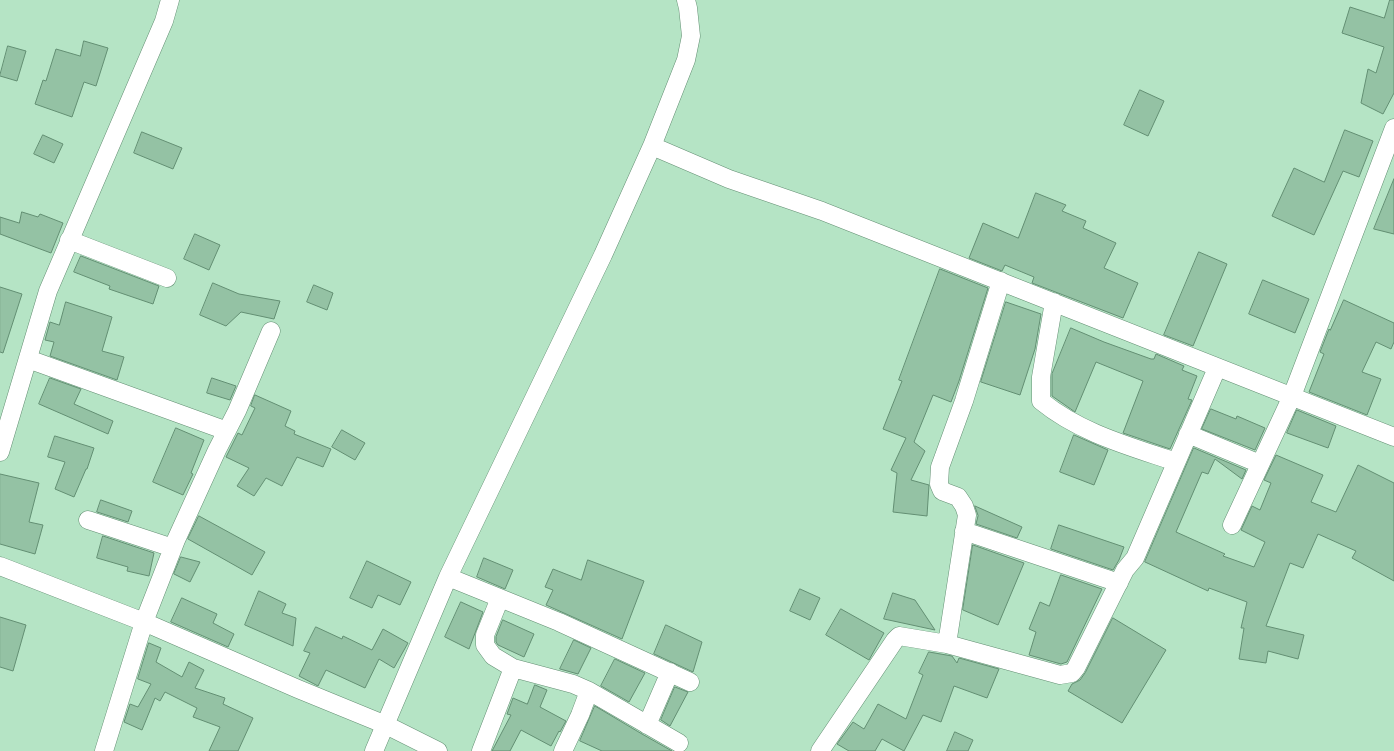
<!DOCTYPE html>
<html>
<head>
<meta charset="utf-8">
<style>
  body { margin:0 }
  canvas { display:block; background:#b5e4c5 }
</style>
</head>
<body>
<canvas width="1394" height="751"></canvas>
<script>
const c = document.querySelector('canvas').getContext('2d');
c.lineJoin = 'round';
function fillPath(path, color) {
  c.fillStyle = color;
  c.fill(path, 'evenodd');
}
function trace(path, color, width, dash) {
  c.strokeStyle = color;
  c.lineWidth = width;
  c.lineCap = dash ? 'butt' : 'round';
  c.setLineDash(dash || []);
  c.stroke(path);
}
const building = new Path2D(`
  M 1390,0 L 1394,0 L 1394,93 L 1383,114 L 1361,103 L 1368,69 L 1376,73 L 1384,47 L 1342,33 L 1350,7 L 1384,18 Z
  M 84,41 L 108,48 L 96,86 L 84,82 L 72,117 L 35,104 L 43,80 L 46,81 L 56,49 L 80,56 Z
  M 8,46 L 26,51 L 17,81 L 0,76 Z
  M 1140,90 L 1164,101 L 1148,136 L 1124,125 Z
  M 1345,130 L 1373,141 L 1359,177 L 1343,171 L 1314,235 L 1272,216 L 1294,168 L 1324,182 Z
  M 142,132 L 182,148 L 173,169 L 134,153 Z
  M 43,135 L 63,144 L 54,163 L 34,154 Z
  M 1394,179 L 1394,234 L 1374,229 Z
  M 1036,193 L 1066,205 L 1062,211 L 1086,221 L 1083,228 L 1116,243 L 1104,268 L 1138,283 L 1123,318 L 1032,283 L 1034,277 L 1005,265 L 1002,271 L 969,258 L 983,223 L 1018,238 Z
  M 22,212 L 38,217 L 40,214 L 63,223 L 51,253 L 0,234 L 0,217 L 19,223 Z
  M 195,234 L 220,245 L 209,270 L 184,259 Z
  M 1199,252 L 1227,264 L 1193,346 L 1164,335 Z
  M 81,256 L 159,286 L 153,304 L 109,289 L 110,286 L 74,272 Z
  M 940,269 L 988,288 L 959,381 L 951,402 L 933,395 L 914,442 L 925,451 L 911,480 L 929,485 L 927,516 L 893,512 L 897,473 L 891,470 L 906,438 L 883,429 L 902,381 L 899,380 Z
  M 1263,280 L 1309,299 L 1295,333 L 1249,314 Z
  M 213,283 L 239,294 L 280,301 L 274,319 L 241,312 L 226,326 L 200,315 Z
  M 314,285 L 333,293 L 327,310 L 307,302 Z
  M 0,287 L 22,294 L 3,353 L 0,352 Z
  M 1344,300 L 1394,323 L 1394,342 L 1391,349 L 1376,342 L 1362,372 L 1381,379 L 1367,415 L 1309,392 L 1324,354 L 1320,352 L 1329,329 L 1330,330 Z
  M 66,302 L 112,317 L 102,351 L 124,357 L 117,380 L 50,356 L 54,342 L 45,340 L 50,322 L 59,325 Z
  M 1006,302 L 1041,314 L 1035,349 L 1020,395 L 981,382 Z
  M 1071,328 L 1104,342 L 1151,359 L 1154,359 L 1156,354 L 1184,366 L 1182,370 L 1197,376 L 1188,399 L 1192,400 L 1170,449 L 1123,433 L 1143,381 L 1096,362 L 1075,412 L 1052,396 L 1052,374 Z
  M 50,378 L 81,389 L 74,404 L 113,421 L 108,434 L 39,404 Z
  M 212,378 L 236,386 L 230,400 L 207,393 Z
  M 255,395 L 291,411 L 285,426 L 295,431 L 294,434 L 331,449 L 323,467 L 297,457 L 282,486 L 266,478 L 254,496 L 237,486 L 249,468 L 226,457 L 238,433 L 242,435 L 255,408 L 251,406 Z
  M 1211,409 L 1236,419 L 1237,416 L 1265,428 L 1255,450 L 1202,429 Z
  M 1297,410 L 1336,426 L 1328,448 L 1287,433 Z
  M 176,428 L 204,440 L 191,473 L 193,474 L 183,495 L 153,482 Z
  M 342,430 L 365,443 L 355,460 L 332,447 Z
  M 1074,435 L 1108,450 L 1094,485 L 1060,472 Z
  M 55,436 L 94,448 L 87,469 L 86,469 L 74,497 L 55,489 L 65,462 L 48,457 Z
  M 1194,448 L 1246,470 L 1242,479 L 1215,459 L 1208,474 L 1202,472 L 1176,532 L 1225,554 L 1223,556 L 1254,567 L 1265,542 L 1241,530 L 1252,506 L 1260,510 L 1271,483 L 1264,480 L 1276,455 L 1323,475 L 1311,502 L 1336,512 L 1358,465 L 1394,483 L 1394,581 L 1352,558 L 1356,551 L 1318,534 L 1303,568 L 1290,563 L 1266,626 L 1304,635 L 1298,659 L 1268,651 L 1266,663 L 1239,659 L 1244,628 L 1241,628 L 1247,602 L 1209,588 L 1208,591 L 1145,562 Z
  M 0,474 L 39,483 L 29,522 L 43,525 L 35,554 L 0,544 Z
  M 101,500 L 132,511 L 128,522 L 97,512 Z
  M 975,506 L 1022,527 L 1017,538 L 976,524 L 978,516 Z
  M 199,516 L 265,552 L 252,575 L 188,539 Z
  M 1059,525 L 1124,547 L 1119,560 L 1113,570 L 1051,549 Z
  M 103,536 L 154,553 L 149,576 L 127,571 L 128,567 L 97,558 Z
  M 973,545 L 1024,563 L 998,625 L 963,610 Z
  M 181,557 L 200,562 L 190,582 L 174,574 Z
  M 484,558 L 513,570 L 505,589 L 477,577 Z
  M 588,560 L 644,581 L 622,639 L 546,605 L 553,590 L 545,587 L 553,569 L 581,580 Z
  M 367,561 L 411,582 L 400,605 L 378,595 L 372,608 L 350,598 Z
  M 1061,575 L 1102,589 L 1067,662 L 1061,664 L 1029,655 L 1036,632 L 1029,629 L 1040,602 L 1049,606 Z
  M 800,589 L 820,598 L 810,620 L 790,611 Z
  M 259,591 L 286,604 L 282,613 L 296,618 L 293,646 L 245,625 Z
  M 893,593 L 915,600 L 935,630 L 884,619 Z
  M 182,598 L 217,614 L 213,623 L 234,634 L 228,647 L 171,622 Z
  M 461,602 L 483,612 L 469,649 L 445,637 Z
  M 841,609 L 884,633 L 869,660 L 826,635 Z
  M 0,617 L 26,625 L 13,671 L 0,667 Z
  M 1113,618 L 1166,650 L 1122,723 L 1068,691 L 1072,684 L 1080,680 L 1085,673 Z
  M 503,620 L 534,634 L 524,657 L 498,645 L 496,642 L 496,637 Z
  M 666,625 L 702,642 L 693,672 L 654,654 Z
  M 316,627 L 342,639 L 343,636 L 372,650 L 383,629 L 408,643 L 394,668 L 379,659 L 365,688 L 326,670 L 318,686 L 299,676 L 310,653 L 304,651 Z
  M 574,640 L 591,648 L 578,674 L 560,669 Z
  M 149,643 L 161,648 L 156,662 L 182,677 L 189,662 L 204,670 L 195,688 L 225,698 L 223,704 L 253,718 L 238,751 L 209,751 L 220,727 L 193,717 L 197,708 L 165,692 L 160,701 L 155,698 L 142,730 L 124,722 L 130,704 L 138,707 L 151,684 L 138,679 Z
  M 929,652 L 952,656 L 957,663 L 959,658 L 999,669 L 987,698 L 954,686 L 941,722 L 923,715 L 904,751 L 882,739 L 875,751 L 849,751 L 837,744 L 853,722 L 864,729 L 878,704 L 906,719 L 923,675 L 919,673 Z
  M 615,659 L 645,673 L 629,702 L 601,686 Z
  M 535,685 L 547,690 L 540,707 L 566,721 L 560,732 L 559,731 L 551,746 L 521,730 L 510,751 L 492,751 L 511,715 L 507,714 L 513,698 L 527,704 Z
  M 675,687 L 688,692 L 670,726 L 661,720 Z
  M 595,706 L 642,734 L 672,751 L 602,751 L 580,741 Z
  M 955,732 L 973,740 L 968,751 L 947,751 Z`);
fillPath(building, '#94c2a4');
trace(building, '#638f73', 1);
const minor = new Path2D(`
  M 652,146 L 729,179 L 822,211 L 1394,437
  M 69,240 L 167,278
  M 1054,302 L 1041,377 L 1041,401 C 1080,433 1129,446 1176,462
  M 28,359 L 227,431
  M 1188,434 L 1260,464
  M 0,452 L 48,291 L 164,21 L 170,0
  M 88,520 L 173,548
  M 1232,525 L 1292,396 L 1394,128
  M 964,531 L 1119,583
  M 0,566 L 144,622 L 298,689 L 386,725 L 438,751
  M 448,577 L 559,622 L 690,682
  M 500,598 L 485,635 L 485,645 L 493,656 L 513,668 L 573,684 L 589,691 L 679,743
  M 947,644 L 967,515 L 964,506 L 958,497 L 942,491 L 939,484 L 940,467 L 964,401 L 1001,281
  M 647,725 L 670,672
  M 104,751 L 144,622 L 176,540 L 217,450 L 237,411 L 271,331
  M 374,751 L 448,577 L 603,255 L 652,146 L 686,60 L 691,36 L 688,8 L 686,0
  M 481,751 L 513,668
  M 563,751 L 580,715 L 589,691
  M 820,751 L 895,640 L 899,636 L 947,644 L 1060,675 L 1072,673 L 1076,668 L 1125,570 L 1135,558 L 1217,368`);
trace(minor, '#649074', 19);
trace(minor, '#fff', 18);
</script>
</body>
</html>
